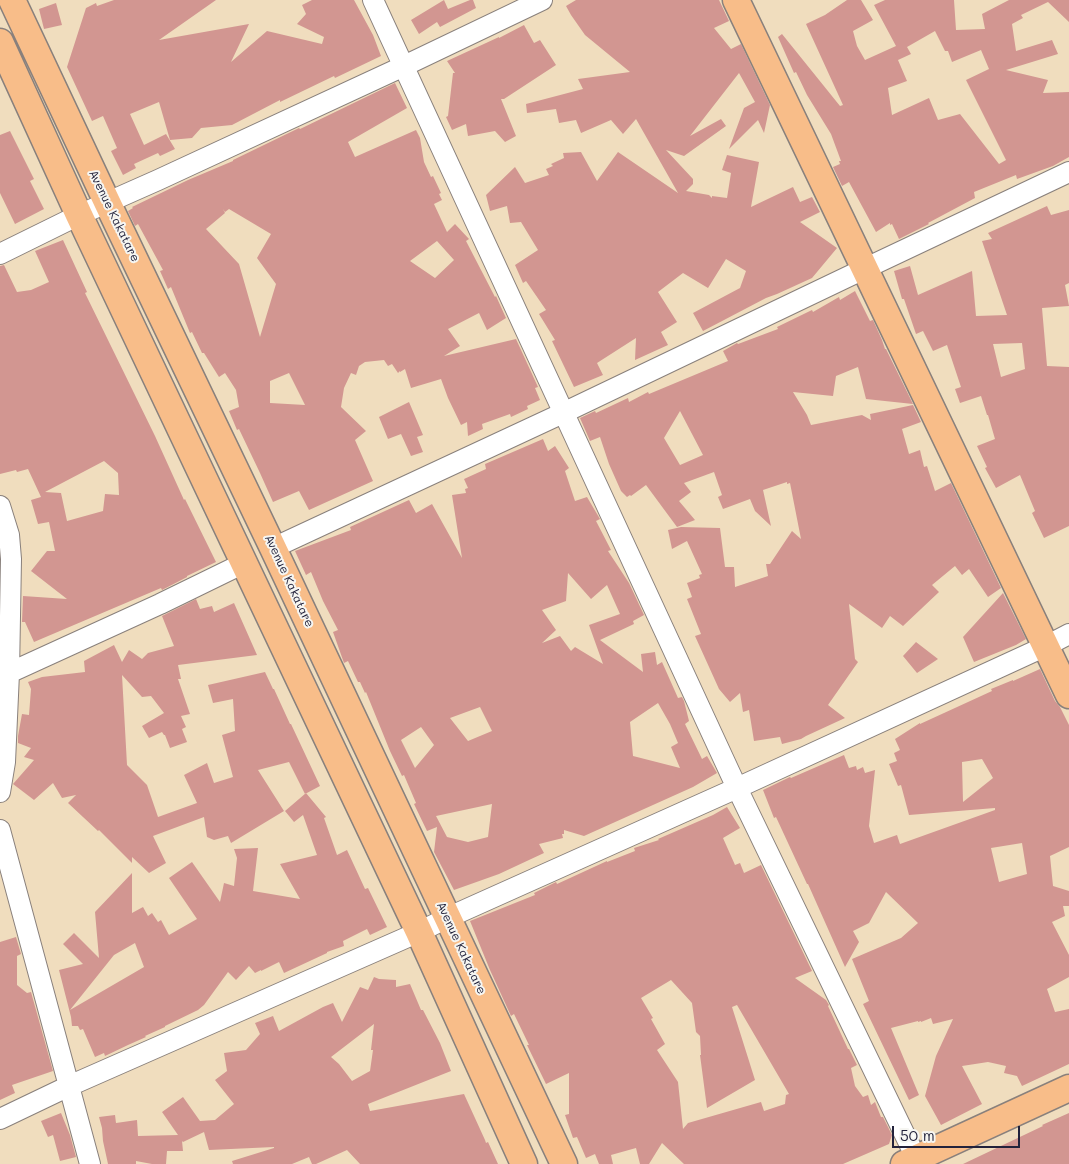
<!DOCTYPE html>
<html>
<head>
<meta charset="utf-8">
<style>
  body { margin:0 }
  #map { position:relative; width:1069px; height:1164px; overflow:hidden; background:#f0ddbe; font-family:Mali,sans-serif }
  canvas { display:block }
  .scale { position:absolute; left:892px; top:1126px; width:128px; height:22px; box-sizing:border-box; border:2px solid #22223b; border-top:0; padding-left:6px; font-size:15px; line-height:18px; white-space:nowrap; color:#22223b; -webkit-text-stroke:4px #f6f6f2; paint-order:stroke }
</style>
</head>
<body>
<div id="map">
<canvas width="1069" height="1164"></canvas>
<div class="scale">50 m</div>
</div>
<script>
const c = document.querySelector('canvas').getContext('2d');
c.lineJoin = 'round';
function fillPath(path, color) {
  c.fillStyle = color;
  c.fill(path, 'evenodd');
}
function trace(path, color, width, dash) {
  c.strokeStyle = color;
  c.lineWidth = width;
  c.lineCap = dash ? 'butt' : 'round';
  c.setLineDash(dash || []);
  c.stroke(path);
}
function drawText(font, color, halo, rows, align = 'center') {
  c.font = font + ' Mali,sans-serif';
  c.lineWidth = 4;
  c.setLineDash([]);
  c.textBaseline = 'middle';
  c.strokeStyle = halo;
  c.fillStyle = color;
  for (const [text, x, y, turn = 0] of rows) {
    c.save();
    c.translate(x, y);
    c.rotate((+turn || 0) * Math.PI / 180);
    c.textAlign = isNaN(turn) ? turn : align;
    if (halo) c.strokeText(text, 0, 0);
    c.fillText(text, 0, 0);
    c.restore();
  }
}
fillPath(new Path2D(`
  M 114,0 L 216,0 L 159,40 L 249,24 L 231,62 L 267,31 L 322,44 L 324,37 L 297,24 L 306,14 L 302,5 L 312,0 L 354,0 L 373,35 L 381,56 L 335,78 L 334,76 L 280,102 L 280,100 L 232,125 L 201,128 L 192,138 L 170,140 L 159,102 L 130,114 L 144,145 L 166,134 L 175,149 L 160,156 L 158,153 L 134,164 L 136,168 L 123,175 L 111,151 L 117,148 L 103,116 L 92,121 L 67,67 L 86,8 L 96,3 L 97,6 Z
  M 444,0 L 448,9 L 470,0 L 473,0 L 476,8 L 440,27 L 437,22 L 419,34 L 411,20 Z
  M 576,0 L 719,0 L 729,21 L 714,28 L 731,49 L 741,44 L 770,105 L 764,133 L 758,120 L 729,149 L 744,108 L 755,102 L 739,73 L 690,136 L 721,119 L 726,126 L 684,156 L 666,150 L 693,179 L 693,184 L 686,191 L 709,195 L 712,198 L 712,196 L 727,198 L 731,173 L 722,170 L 727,155 L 759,162 L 751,207 L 793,187 L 800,202 L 812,197 L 820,212 L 800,222 L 837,248 L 812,278 L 777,294 L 766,298 L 703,331 L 693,313 L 740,288 L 746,271 L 726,259 L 708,288 L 683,273 L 658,292 L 677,322 L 661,332 L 668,345 L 635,360 L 636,338 L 597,363 L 603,375 L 574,387 L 552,341 L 555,340 L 539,314 L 546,310 L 526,281 L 523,283 L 515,265 L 538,250 L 521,222 L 510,223 L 507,206 L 490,211 L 486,195 L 515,167 L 525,183 L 549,175 L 546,169 L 553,166 L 551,164 L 564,158 L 563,153 L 581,152 L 597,181 L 618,152 L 678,193 L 636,119 L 623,134 L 611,120 L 581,133 L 576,120 L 559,123 L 556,109 L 527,113 L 526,104 L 583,89 L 578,79 L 630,72 L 585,35 L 571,15 L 566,6 Z
  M 847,0 L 861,0 L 873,20 L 853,31 L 857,46 L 865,60 L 896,46 L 874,5 L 885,0 L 954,0 L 956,30 L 985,29 L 982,14 L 1009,0 L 1069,0 L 1069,22 L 1048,2 L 1021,15 L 1023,18 L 1012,24 L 1016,51 L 1052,40 L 1058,54 L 1006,70 L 1048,80 L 1043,93 L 1069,92 L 1069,157 L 1053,166 L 1017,179 L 1016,175 L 974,192 L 975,198 L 928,223 L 929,224 L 899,239 L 892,224 L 890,225 L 890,223 L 876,232 L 849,182 L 842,186 L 833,167 L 840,164 L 839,161 L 841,161 L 831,134 L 807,95 L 796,72 L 794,73 L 778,37 L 782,34 L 840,106 L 843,105 L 806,24 L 825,15 ZM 935,31 L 945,51 L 948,51 L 952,62 L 981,50 L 989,69 L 966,80 L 1006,160 L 999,164 L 960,114 L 938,120 L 929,98 L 892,115 L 888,88 L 907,81 L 898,60 L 911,54 L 907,47 Z
  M 56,3 L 62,25 L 44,29 L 39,9 Z
  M 524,25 L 534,43 L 540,40 L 556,65 L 504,99 L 501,99 L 516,136 L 505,142 L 495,131 L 468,136 L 466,124 L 452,130 L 446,117 L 448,116 L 453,73 L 455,73 L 447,61 L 499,37 L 499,38 Z
  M 395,83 L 407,108 L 348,142 L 355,157 L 416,130 L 420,138 L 424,162 L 431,177 L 433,176 L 441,193 L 439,194 L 442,200 L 434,204 L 447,232 L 455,224 L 469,239 L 466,241 L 495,297 L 496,296 L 506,318 L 487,330 L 479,313 L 448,329 L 460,346 L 444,356 L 516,339 L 538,387 L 535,388 L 540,400 L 527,406 L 528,409 L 511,417 L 510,414 L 482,424 L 483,429 L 468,436 L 467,422 L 461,425 L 448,398 L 441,379 L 411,388 L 405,369 L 400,372 L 400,371 L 398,373 L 392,364 L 388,366 L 384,360 L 365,362 L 359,366 L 356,375 L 351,373 L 344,388 L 341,407 L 366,431 L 355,440 L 373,481 L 309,510 L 299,491 L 273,502 L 260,473 L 239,429 L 237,430 L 229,411 L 239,407 L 236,390 L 225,373 L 219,377 L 204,353 L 202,353 L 192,332 L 190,333 L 171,287 L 168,289 L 160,271 L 163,270 L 138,224 L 135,226 L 128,211 L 133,208 L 132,207 L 188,180 L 233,161 L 233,160 L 299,128 L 300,129 ZM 223,209 L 225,212 L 229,209 L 271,234 L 257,258 L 276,284 L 260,337 L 239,264 L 206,229 L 225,213 ZM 437,241 L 454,260 L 435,278 L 410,261 ZM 289,373 L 305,405 L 270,403 L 270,381 Z
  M 10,131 L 34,179 L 30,181 L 44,209 L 15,224 L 0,193 L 0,135 Z
  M 1047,206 L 1051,215 L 1069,210 L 1069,283 L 1065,285 L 1069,306 L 1042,308 L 1047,366 L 1069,367 L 1069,526 L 1044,538 L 1032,513 L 1035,511 L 1020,475 L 996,488 L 985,468 L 987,467 L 977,446 L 995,439 L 988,415 L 987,415 L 981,396 L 960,403 L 955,389 L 961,387 L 947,345 L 933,351 L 923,331 L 916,334 L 904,299 L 902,299 L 894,271 L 910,266 L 918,295 L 972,271 L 976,316 L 1007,315 L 982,241 L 992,239 L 988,233 ZM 1022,343 L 1025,369 L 1001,377 L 993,344 Z
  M 63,240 L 87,292 L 85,293 L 155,436 L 184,500 L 185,499 L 216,562 L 187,576 L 187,577 L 162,590 L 161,588 L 34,642 L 25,622 L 22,622 L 23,596 L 67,599 L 31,571 L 47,551 L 55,551 L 49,522 L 38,524 L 31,500 L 41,497 L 28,469 L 17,472 L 16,470 L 0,474 L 0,266 L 4,265 L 17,292 L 31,290 L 49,282 L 35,251 ZM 104,461 L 118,473 L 119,495 L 105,494 L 103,511 L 67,521 L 61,493 L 45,492 Z
  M 855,291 L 870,321 L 873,320 L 882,340 L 885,349 L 886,349 L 913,404 L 866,399 L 858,367 L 836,376 L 833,396 L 793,392 L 807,415 L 811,425 L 862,415 L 871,420 L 870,414 L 913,405 L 921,422 L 902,429 L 909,454 L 920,450 L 924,467 L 927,466 L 935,491 L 951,483 L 1001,588 L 988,597 L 969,569 L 962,575 L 955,566 L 932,585 L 939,592 L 903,626 L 890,616 L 882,628 L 849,604 L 855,659 L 858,662 L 828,705 L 845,718 L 806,736 L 801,739 L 782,744 L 780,737 L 754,741 L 749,710 L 743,712 L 740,693 L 730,702 L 719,689 L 695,636 L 701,634 L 687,599 L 692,597 L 687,583 L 700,578 L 699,575 L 702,574 L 687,541 L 672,549 L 668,530 L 681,527 L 720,528 L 725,567 L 734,567 L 735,587 L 768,576 L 766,564 L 770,564 L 792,531 L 801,539 L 790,483 L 787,484 L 787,482 L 763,490 L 771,526 L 755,511 L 750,499 L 723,509 L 718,497 L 722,495 L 714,472 L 684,483 L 691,492 L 679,501 L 695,520 L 677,527 L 646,485 L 631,496 L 630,495 L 627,497 L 621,491 L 609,464 L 600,437 L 590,441 L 580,418 L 595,411 L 596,413 L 628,398 L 629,402 L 648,392 L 649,394 L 728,361 L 723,351 L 737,343 L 738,344 L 778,329 L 777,327 L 812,310 L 813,312 L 839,297 L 840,300 ZM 680,411 L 703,455 L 680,465 L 664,438 Z
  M 409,402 L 423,435 L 417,437 L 423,452 L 411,456 L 401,434 L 388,439 L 379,417 Z
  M 543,439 L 548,451 L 555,446 L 569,468 L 565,471 L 575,501 L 587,497 L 600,519 L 596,521 L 611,550 L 608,551 L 629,583 L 644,615 L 633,621 L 634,624 L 600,640 L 643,672 L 641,654 L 655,652 L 657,665 L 662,662 L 678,698 L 682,697 L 684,701 L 689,721 L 685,724 L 702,759 L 707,756 L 717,773 L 693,787 L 584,836 L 564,830 L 564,834 L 562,834 L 563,838 L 539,844 L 544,853 L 499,874 L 454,890 L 434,852 L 437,827 L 427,831 L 414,804 L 416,803 L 404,775 L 402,776 L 390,751 L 366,692 L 365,693 L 360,682 L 358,682 L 348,661 L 344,663 L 333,632 L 338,630 L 323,601 L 311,572 L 306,575 L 295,551 L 351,530 L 350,527 L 409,500 L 416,513 L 432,504 L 462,558 L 452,495 L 466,493 L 465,489 L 468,488 L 464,479 L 486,469 L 485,464 ZM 568,573 L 591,599 L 607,585 L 620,614 L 589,625 L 603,664 L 575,647 L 571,651 L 560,636 L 542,643 L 556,630 L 542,610 L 566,601 ZM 658,703 L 670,724 L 678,743 L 671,747 L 680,768 L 633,756 L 630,722 ZM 480,707 L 492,731 L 468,741 L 450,718 ZM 421,727 L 434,745 L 415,768 L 401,740 ZM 492,804 L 488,837 L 468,842 L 447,837 L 436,816 Z
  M 1003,593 L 1026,639 L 1016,645 L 974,662 L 963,637 Z
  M 196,599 L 200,609 L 212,606 L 214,612 L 234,603 L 257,655 L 178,665 L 181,679 L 178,679 L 190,714 L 181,716 L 186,727 L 182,729 L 187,742 L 170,748 L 165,735 L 164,735 L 162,732 L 149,738 L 142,726 L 164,713 L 151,696 L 142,697 L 122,675 L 127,765 L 147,785 L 158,817 L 197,803 L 184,775 L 207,763 L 214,783 L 233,777 L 222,735 L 235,731 L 233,699 L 213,703 L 208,685 L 265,672 L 273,689 L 274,689 L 290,724 L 291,724 L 320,786 L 305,794 L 289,762 L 258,770 L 284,811 L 231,843 L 228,836 L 214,840 L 207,837 L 204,817 L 153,836 L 166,863 L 149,873 L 132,857 L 132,863 L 99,830 L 98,831 L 68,803 L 76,795 L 62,798 L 53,783 L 34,800 L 13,784 L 34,760 L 24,757 L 31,748 L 18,743 L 18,736 L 22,714 L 29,715 L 31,689 L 28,682 L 42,677 L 85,672 L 84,661 L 114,645 L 122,662 L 129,650 L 142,659 L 148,653 L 174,646 L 162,616 Z
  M 916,642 L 938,659 L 917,673 L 903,656 Z
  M 1040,669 L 1055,701 L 1060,707 L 1069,725 L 1069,847 L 1050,856 L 1053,886 L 1069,891 L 1069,906 L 1063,906 L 1065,916 L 1052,922 L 1069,955 L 1069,977 L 1047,989 L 1055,1012 L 1069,1009 L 1069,1064 L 1022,1086 L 1017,1076 L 1004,1073 L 1006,1066 L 988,1062 L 962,1066 L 982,1104 L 941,1125 L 925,1096 L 936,1056 L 953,1019 L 933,1024 L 931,1018 L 921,1022 L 921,1021 L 918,1022 L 918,1021 L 891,1028 L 919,1095 L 909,1100 L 863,1004 L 869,1001 L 852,959 L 901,938 L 918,923 L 886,892 L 869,923 L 853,931 L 859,942 L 845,967 L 808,884 L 807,884 L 776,817 L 774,818 L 763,790 L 790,777 L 791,778 L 844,755 L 849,768 L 856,766 L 857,770 L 863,767 L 865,773 L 875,770 L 869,826 L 874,843 L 897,835 L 900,844 L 995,810 L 995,808 L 909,815 L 901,785 L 898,786 L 889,764 L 897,761 L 894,753 L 900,750 L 895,739 L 920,723 L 920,724 L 992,691 L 991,689 L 1013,680 L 1013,681 ZM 982,759 L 993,778 L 963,802 L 962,762 ZM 1022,843 L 1027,874 L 999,882 L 991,848 Z
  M 306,793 L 326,817 L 324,818 L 337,855 L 347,850 L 365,889 L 368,888 L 387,927 L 370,935 L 367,929 L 343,941 L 344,946 L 327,952 L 327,953 L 284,973 L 279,962 L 261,971 L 261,970 L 255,973 L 249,966 L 236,980 L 228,972 L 204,1005 L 198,1010 L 165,1026 L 165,1027 L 145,1036 L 146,1037 L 128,1045 L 105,1056 L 104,1053 L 95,1057 L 83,1029 L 80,1030 L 78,1026 L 72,1026 L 71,1017 L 59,970 L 83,964 L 63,944 L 74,933 L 99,958 L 95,912 L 132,873 L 132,913 L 143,907 L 148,916 L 152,913 L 158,922 L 161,920 L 169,935 L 197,919 L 169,878 L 192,862 L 220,902 L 224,883 L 234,886 L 237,858 L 234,849 L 258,848 L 253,891 L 300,899 L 280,864 L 317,855 L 303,815 L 294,822 L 285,811 ZM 135,943 L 144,967 L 70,1010 L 114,955 Z
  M 727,807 L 740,828 L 723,838 L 735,865 L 740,863 L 744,873 L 761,865 L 812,971 L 795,978 L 826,1000 L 829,1005 L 828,1006 L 848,1049 L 849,1049 L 857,1065 L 851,1068 L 855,1086 L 863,1097 L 868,1095 L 871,1105 L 875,1102 L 881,1117 L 883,1117 L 892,1135 L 889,1144 L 843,1164 L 684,1164 L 662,1143 L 649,1164 L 640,1164 L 636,1148 L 611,1155 L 613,1164 L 599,1164 L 595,1154 L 586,1158 L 577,1137 L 573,1138 L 565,1115 L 569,1114 L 569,1073 L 546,1084 L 527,1045 L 529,1045 L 514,1014 L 511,1016 L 490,970 L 470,921 L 535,895 L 534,893 L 556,882 L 557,884 L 607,861 L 607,862 L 635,851 L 634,848 L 659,840 L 658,839 L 713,815 ZM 671,980 L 692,1003 L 696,1032 L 700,1036 L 701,1055 L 700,1055 L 707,1108 L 755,1080 L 732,1007 L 737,1005 L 789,1094 L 786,1095 L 785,1104 L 764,1111 L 761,1102 L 688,1123 L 683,1129 L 678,1082 L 657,1050 L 665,1044 L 651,1019 L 653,1018 L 641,998 Z
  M 16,937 L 21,954 L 17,956 L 17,985 L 27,993 L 31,992 L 53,1071 L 12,1085 L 15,1093 L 0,1100 L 0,942 Z
  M 374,977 L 379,979 L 396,980 L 396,987 L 410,984 L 421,1010 L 423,1010 L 440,1043 L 451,1071 L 368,1104 L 370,1111 L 464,1094 L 485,1140 L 486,1143 L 488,1142 L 498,1164 L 360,1164 L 347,1150 L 316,1164 L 312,1164 L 309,1157 L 292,1164 L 233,1164 L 232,1161 L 274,1148 L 274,1147 L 209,1150 L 204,1132 L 183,1142 L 182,1141 L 183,1151 L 167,1151 L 166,1164 L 152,1164 L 136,1161 L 136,1164 L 108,1164 L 103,1141 L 102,1128 L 99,1117 L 115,1115 L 116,1123 L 137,1120 L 138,1136 L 178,1135 L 162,1112 L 183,1097 L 200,1121 L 215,1120 L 234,1104 L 215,1080 L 227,1071 L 224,1053 L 246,1050 L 260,1034 L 255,1023 L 273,1016 L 279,1031 L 323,1007 L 333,1003 L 342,1022 L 360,987 L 368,990 ZM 374,1024 L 371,1050 L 373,1050 L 370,1071 L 352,1081 L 339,1064 L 331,1057 Z
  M 61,1113 L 70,1135 L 76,1157 L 60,1161 L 53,1135 L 48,1137 L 41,1121 Z
  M 1069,1113 L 1069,1164 L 963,1164 L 1043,1126 L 1042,1125 Z`), '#d29691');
const minor = new Path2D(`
  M 373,0 L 737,788 L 919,1164
  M 0,254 L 79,215 L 158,180 L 404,66 L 542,0
  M 0,506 L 9,535 L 11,559 L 9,673 L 5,762 L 0,792
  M 273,548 L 563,413 L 864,269 L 1069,172
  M 9,673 L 160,604 L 244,563
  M 0,830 L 90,1164
  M 0,1119 L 69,1086 L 419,932 L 447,918 L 737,788 L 1046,646 L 1069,634`);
const major = new Path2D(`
  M 12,0 L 107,202 L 273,548 L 564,1164
  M 736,0 L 1069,695
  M 0,42 L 79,215 L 419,932 L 524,1164
  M 904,1164 L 1069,1088`);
trace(minor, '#89807c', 22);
trace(major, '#89807c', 29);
trace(minor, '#fff', 20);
trace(major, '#f8bd89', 26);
drawText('12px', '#22223b', '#f6f6f2', [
  ["Avenue Kakatare",114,216,64],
  ["Avenue Kakatare",289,581,65],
  ["Avenue Kakatare",461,948,65]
]);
</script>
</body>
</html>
